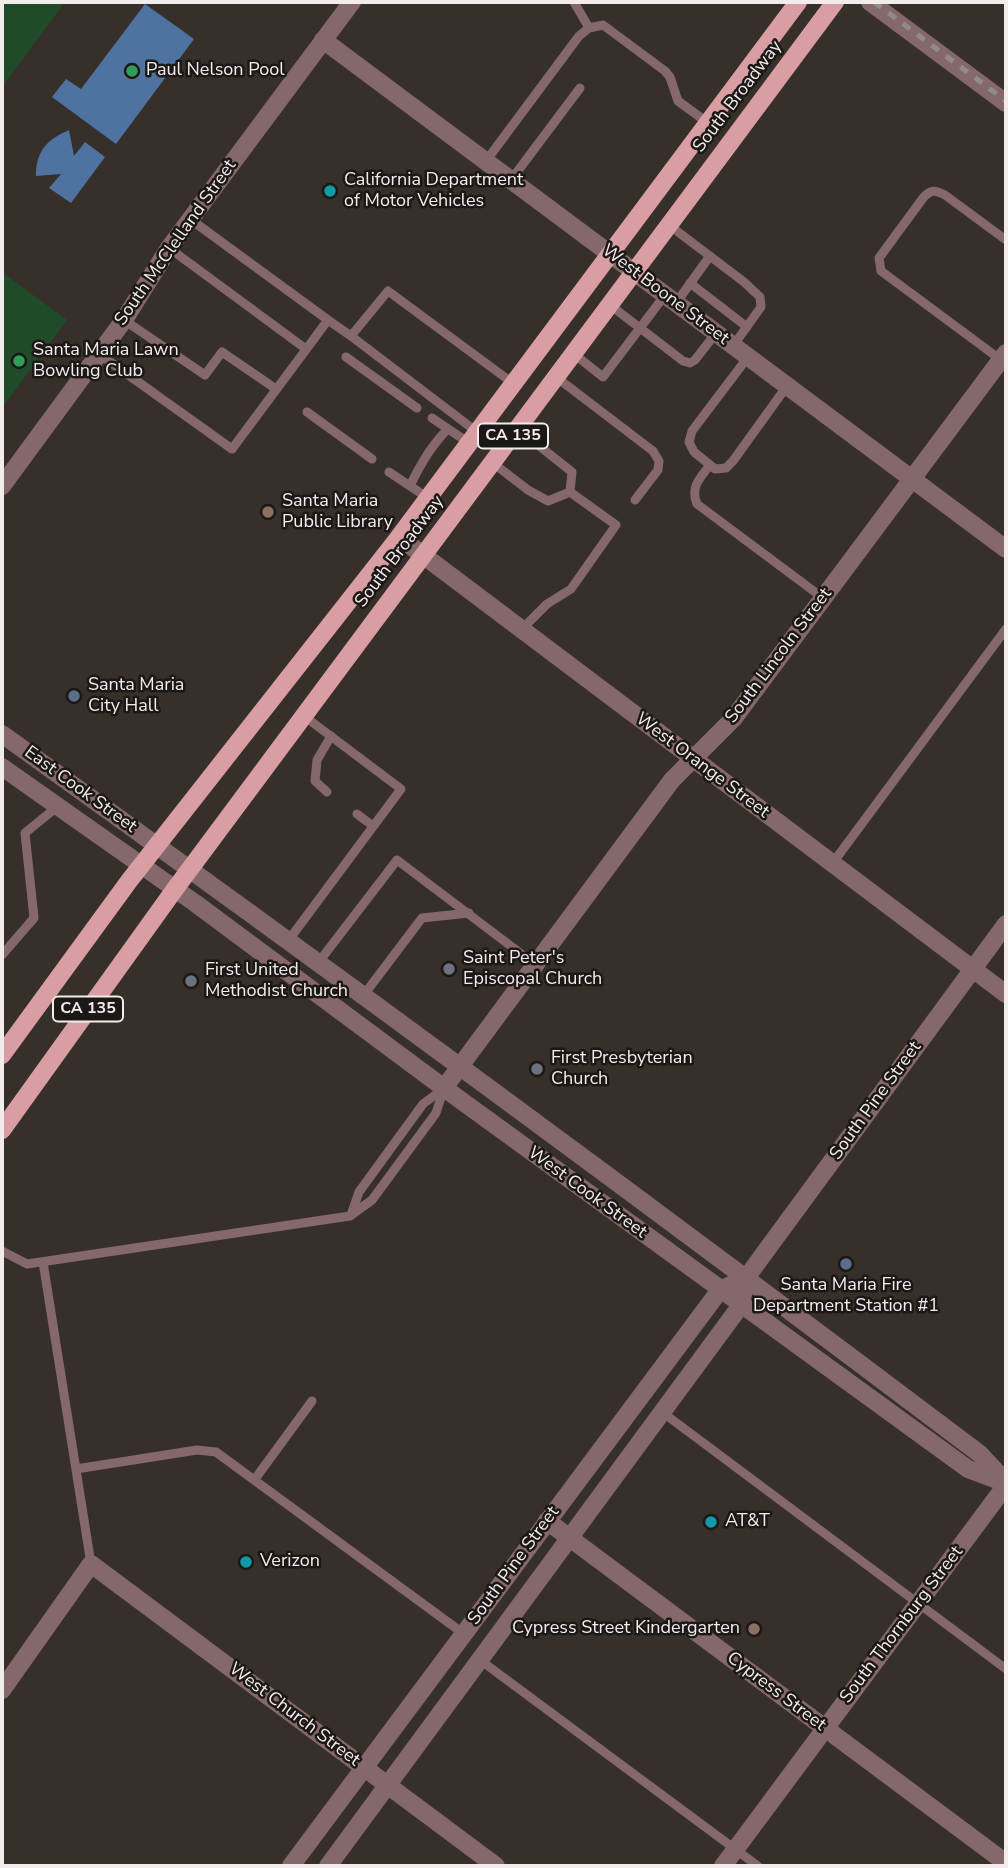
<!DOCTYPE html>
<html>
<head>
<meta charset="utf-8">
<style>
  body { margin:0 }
  #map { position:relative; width:1008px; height:1868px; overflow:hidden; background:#362f2a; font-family:"Nunito Sans",sans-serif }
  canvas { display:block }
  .frame { position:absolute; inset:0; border:4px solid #f2edea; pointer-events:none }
</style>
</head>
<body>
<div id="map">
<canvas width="1008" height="1868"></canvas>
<div class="frame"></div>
</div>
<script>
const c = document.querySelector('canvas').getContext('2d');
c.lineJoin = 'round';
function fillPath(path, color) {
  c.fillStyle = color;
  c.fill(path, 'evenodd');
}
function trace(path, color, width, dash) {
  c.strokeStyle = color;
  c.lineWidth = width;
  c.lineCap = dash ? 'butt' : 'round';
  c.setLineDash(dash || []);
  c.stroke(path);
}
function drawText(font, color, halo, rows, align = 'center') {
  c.font = font + ' "Nunito Sans",sans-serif';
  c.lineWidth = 5;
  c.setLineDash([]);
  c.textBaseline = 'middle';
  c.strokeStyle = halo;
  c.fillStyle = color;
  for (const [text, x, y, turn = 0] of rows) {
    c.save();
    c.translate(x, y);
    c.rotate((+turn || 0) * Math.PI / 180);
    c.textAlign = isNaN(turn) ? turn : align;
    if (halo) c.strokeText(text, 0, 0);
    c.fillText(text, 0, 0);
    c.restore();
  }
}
fillPath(new Path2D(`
  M 2,2 L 65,2 L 2,87 Z
  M 2,272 L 67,320 L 5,404 L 2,402 Z`), '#204b2a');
fillPath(new Path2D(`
  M 145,4 L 194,39 L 116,144 L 52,97 L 66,79 L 81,89 Z
  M 69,130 L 74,156 L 85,142 L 105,157 L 71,203 L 49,188 L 61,174 L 36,176 C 36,152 46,140 69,130 Z`), '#4f73a0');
trace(new Path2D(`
  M 574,2 L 589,28
  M 486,161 L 579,36 L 589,28 L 603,25 L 665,71 L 670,77 L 678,101 L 708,123
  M 511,180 L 580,88
  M 669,225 L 744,282 L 760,297 L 761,307 L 733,346
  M 169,248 L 306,349
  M 690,283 L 747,327
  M 665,295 L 640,328 L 683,361 L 690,363 L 695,360 L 716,333
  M 676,303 L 710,256
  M 124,320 L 205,375 L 222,352 L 276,389
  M 328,320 L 351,336
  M 99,354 L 232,449 L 328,320 L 190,219
  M 574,354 L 603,377 L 640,328 L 610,305
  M 346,357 L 417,408
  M 748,357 L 692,431 L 689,442 L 694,452 L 715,469 L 726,468 L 733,461 L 787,386
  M 1001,360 L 881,271 L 879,258 L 923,198 C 931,189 935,190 945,195 L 1006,240
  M 556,377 L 653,451 L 659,461 L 658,470 L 635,500
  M 307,412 L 372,459
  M 432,418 L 469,443
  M 518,429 L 572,472 L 570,492
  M 477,432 L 351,336 L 388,291 L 514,384
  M 493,463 L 528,490 L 548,501 L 570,492
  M 710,465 C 700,478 690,487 697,504 L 823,598
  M 389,472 L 428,498
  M 410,486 C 420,465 431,445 448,429
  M 521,630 L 547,604 L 571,589 L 616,525 L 570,492
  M 327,792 L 315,781 L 317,760 L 331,736
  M 357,814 L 373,826
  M 832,864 L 1006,629
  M 288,941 L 401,789 L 304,716
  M 2,955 L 34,918 L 25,833 L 58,806
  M 318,963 L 397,860 L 536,965
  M 363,996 L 422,918 L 469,913
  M 351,1215 L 359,1192 L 423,1104 L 443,1089
  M 2,1251 L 27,1264 L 350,1216 L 372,1200 L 436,1113 L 444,1088
  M 43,1262 L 91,1564
  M 662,1412 L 1006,1669
  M 76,1469 L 197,1450 L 216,1452 L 464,1634
  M 255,1479 L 312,1401
  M 480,1660 L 758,1866`), '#85686b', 9);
trace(new Path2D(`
  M 870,2 L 1006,103
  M 323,40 L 1006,549
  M 2,486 L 124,320 L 169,248 L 352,2
  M 399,537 L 1006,994
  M 444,1088 L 672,780 L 733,719 L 1006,353
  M 547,1521 L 1006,1863
  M 2,1690 L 91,1564 L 496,1866
  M 291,1866 L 720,1290 L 746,1278
  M 328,1866 L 741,1305 L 746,1278 L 1006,924
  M 723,1866 L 1006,1485`), '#85686b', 18);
trace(new Path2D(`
  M 2,734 C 331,970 657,1210 980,1454 L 1006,1482
  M 2,767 L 195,903 L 444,1088 L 968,1469 L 1003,1482`), '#85686b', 18);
trace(new Path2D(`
  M 2,1055 L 129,881 L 399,537 L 798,2
  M 2,1130 L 175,889 L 835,2`), '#d89ea4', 18);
trace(new Path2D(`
  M 874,2 L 1006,101`), '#928c88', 5, [9, 9]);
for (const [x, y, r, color] of [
  [132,71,7,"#2e9e5b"],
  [330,191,7,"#0f9aa8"],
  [19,361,7,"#2e9e5b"],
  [268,512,7,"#8d6e63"],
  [74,696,7,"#5c6f8a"],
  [449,969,7,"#6b7280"],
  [191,981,7,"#6b7280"],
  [537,1069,7,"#6b7280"],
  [846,1264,7,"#5c6f8a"],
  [711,1522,7,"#0f9aa8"],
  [246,1562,7,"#0f9aa8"],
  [754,1629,7,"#8d6e63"]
]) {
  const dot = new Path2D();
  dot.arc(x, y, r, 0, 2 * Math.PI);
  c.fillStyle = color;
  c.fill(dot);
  trace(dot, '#1b1816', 2.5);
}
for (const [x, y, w] of [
  [513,436,70],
  [88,1009,70]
]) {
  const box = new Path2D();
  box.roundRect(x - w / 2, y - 12.5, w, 25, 5);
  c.fillStyle = '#1b1816';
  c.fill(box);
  trace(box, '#f2edea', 2);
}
drawText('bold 16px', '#f2edea', null, [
  ["CA 135",513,436],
  ["CA 135",88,1009]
]);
drawText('18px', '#f2edea', '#1b1816', [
  ["Paul Nelson Pool",146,71],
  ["California Department",344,181],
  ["of Motor Vehicles",344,202],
  ["Santa Maria Lawn",33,351],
  ["Bowling Club",33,372],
  ["Santa Maria",282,502],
  ["Public Library",282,523],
  ["Santa Maria",88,686],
  ["City Hall",88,707],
  ["Saint Peter's",463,959],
  ["Episcopal Church",463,980],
  ["First United",205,971],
  ["Methodist Church",205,992],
  ["First Presbyterian",551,1059],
  ["Church",551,1080],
  ["Santa Maria Fire",846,1286,"center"],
  ["Department Station #1",846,1307,"center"],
  ["AT&T",725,1522],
  ["Verizon",260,1562],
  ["Cypress Street Kindergarten",740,1629,"right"]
], 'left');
drawText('18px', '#f2edea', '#1b1816', [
  ["South Broadway",738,97,-53],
  ["South McClelland Street",176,243,-55],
  ["West Boone Street",665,295,37],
  ["South Broadway",400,552,-53],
  ["South Lincoln Street",779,656,-53],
  ["West Orange Street",702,766,37],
  ["East Cook Street",80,790,36],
  ["South Pine Street",876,1101,-54],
  ["West Cook Street",587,1193,36],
  ["South Pine Street",514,1566,-54],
  ["South Thornburg Street",902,1625,-53],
  ["Cypress Street",776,1692,37],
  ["West Church Street",294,1715,37]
]);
</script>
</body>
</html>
